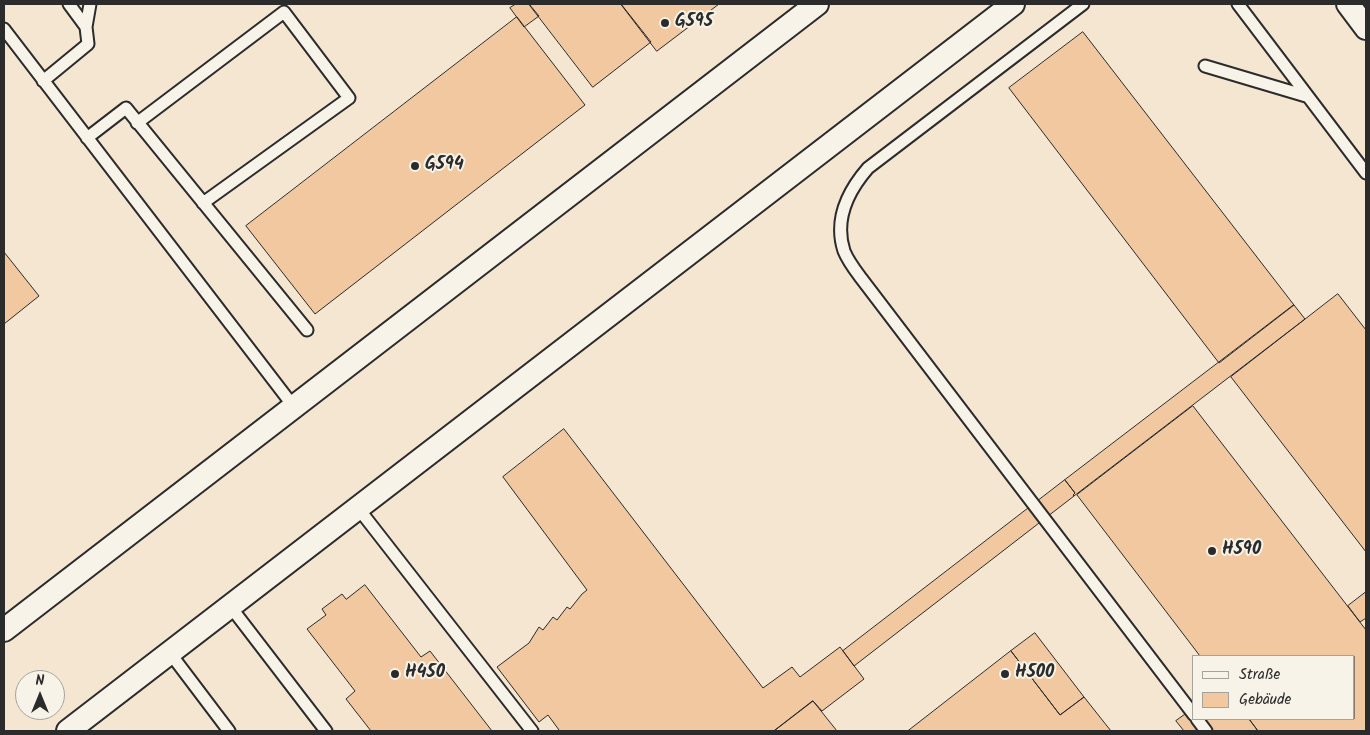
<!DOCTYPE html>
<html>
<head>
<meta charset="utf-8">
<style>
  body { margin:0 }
  #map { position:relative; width:1370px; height:735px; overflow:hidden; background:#f7f3e8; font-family:Kalam,sans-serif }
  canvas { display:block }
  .frame { position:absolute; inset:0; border:5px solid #2b2b2b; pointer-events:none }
  .legend { position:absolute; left:1192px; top:655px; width:162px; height:65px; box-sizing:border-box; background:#f7f3e8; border:1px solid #a5a39c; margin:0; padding:6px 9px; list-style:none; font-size:15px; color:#2b2b2b }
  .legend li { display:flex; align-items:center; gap:10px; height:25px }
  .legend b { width:25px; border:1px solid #a5a39c }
  .north { position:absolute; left:15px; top:670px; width:50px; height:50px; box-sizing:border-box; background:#f7f3e8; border:1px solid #a5a39c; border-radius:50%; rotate:0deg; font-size:14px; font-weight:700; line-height:20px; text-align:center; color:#2b2b2b }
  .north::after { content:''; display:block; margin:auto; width:18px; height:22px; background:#2b2b2b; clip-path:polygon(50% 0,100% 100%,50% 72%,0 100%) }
</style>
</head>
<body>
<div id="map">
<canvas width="1370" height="735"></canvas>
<div class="frame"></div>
<ul class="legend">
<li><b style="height:6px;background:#f7f3e8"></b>Straße</li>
<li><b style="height:14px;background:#f1c8a0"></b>Gebäude</li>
</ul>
<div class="north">N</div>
</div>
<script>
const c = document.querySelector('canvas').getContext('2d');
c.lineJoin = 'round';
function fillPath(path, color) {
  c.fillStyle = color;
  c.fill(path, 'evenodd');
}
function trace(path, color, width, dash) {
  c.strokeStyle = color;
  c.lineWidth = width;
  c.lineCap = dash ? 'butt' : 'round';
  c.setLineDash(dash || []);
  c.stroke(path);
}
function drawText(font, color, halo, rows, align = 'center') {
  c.font = font + ' Kalam,sans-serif';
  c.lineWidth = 4;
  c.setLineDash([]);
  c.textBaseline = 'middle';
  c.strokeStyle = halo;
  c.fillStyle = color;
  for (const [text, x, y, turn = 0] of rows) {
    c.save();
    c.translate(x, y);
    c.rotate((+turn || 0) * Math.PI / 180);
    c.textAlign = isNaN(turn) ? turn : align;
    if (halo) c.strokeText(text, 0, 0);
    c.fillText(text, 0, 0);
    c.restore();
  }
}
fillPath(new Path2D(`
  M 4,4 L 1366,4 L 1366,731 L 4,731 ZM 1194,656 L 1354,656 L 1354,719 L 1194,719 ZM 25,680 L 55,680 L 55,710 L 25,710 Z`), '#f5e6d2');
const building = new Path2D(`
  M 516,4 L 529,4 L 539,16 L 524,27 L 510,8 Z
  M 529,4 L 621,4 L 651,42 L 593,87 Z
  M 621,4 L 719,4 L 657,51 Z
  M 517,17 L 585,105 L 315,314 L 246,226 Z
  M 1083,32 L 1294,305 L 1219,363 L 1009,88 Z
  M 4,252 L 39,296 L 4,324 Z
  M 1338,294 L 1366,330 L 1366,552 L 1231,377 Z
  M 1294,305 L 1305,319 L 1074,496 L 1073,495 L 1075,493 L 1065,480 Z
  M 1193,406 L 1366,630 L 1366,731 L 1258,731 L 1249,719 L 1354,719 L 1354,656 L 1200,656 L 1077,495 Z
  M 564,429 L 763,688 L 792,667 L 800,677 L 840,647 L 864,679 L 822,711 L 813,701 L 774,731 L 557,731 L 559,730 L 548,715 L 539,722 L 497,667 L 529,643 L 539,627 L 543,630 L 553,617 L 557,620 L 567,607 L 570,609 L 582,594 L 587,590 L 503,477 Z
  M 1065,480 L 1075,493 L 1073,495 L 1074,496 L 854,666 L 843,651 Z
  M 365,585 L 421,657 L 430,651 L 492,731 L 371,731 L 346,699 L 355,691 L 307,629 L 326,615 L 322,609 L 342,594 L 346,599 Z
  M 1366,592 L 1366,618 L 1360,622 L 1348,606 Z
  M 1035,633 L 1084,697 L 1060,715 L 1011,651 Z
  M 1011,651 L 1060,715 L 1084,697 L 1111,731 L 908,731 Z
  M 813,701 L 837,731 L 774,731 Z
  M 1194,708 L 1194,719 L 1249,719 L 1258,731 L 1184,731 L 1176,721 Z`);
fillPath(building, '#f1c8a0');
trace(building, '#2b2b2b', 1);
const lane = new Path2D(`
  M 1083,4 L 868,168 C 848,191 834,220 844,251 C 848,261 855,270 861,278 L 1194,715
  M 1238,4 L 1366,173
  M 86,27 L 90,4
  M 4,29 L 294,407
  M 1205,66 L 1306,96
  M 43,81 L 88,44 L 86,27 L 69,4
  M 137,123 L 284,12 L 349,98 L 203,203
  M 87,138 L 126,108 L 307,330
  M 358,508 L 532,731
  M 230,606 L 326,731
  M 170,653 L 229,731
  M 1197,719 L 1206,731`);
const street = new Path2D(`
  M 1348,4 L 1366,28
  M 4,630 L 817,4
  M 68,731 L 1013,4`);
trace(lane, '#2b2b2b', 15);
trace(street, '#2b2b2b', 26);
trace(lane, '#f7f3e8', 11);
trace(street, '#f7f3e8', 22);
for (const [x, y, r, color] of [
  [665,23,5,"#2b2b2b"],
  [415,166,5,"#2b2b2b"],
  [1212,551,5,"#2b2b2b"],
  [395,674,5,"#2b2b2b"],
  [1005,674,5,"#2b2b2b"]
]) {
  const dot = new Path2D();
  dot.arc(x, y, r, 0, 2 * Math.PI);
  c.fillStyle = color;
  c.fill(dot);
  trace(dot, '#f7f3e8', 2);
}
drawText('bold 18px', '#2b2b2b', '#f7f3e8', [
  ["G595",675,23],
  ["G594",425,166],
  ["H590",1222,551],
  ["H450",405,674],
  ["H500",1015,674]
], 'left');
</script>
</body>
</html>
